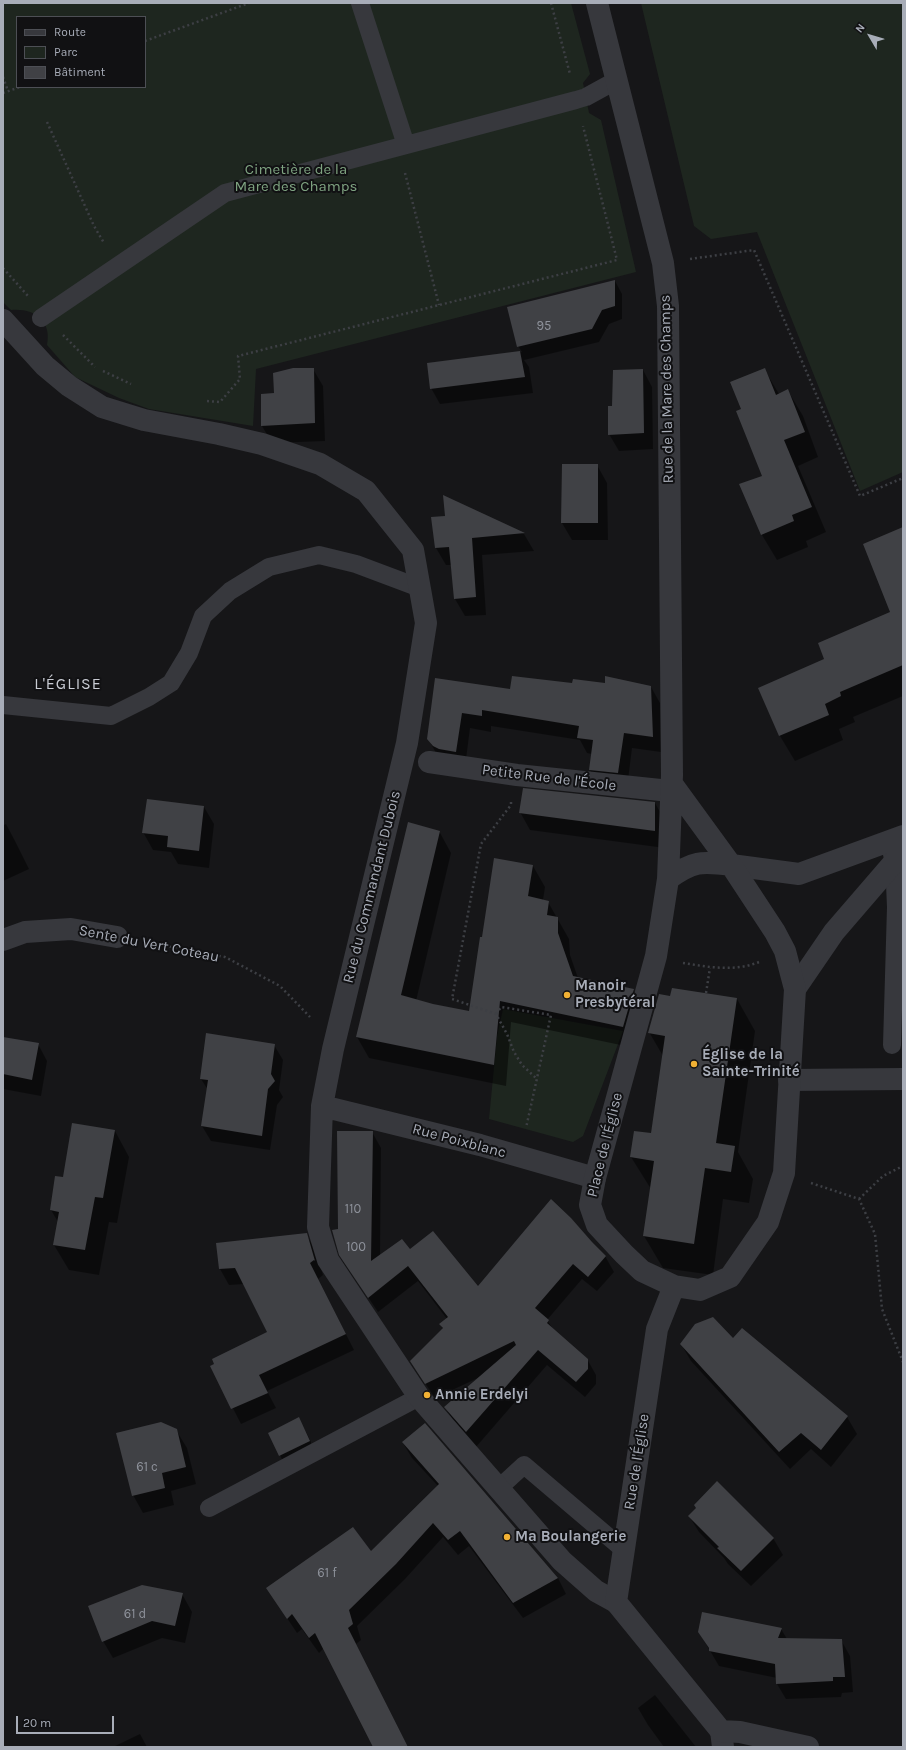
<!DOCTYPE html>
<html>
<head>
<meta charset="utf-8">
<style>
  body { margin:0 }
  #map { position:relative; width:906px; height:1750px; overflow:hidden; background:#161618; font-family:Karla,sans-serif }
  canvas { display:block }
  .frame { position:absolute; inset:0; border:4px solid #a8adb8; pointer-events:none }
  .legend { position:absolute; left:16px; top:16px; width:130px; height:72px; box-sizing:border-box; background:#111113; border:1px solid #4d4f55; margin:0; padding:5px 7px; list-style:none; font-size:12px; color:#a8adb8 }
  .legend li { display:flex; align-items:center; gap:8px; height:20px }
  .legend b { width:20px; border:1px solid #4d4f55 }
  .north { position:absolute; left:850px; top:16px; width:40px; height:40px; -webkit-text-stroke:3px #111113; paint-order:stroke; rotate:308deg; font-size:11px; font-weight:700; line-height:16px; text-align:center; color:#a8adb8 }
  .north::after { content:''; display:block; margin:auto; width:14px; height:18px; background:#a8adb8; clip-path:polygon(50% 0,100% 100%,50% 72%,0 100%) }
  .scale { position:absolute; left:16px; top:1716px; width:98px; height:18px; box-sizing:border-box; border:2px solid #a8adb8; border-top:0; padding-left:5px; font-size:12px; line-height:14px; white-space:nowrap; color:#a8adb8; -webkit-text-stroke:3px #111113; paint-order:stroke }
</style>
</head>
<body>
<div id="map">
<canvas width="906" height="1750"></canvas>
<div class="frame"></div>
<ul class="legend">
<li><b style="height:5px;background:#37383d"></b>Route</li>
<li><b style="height:11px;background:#1e261f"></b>Parc</li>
<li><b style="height:11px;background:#404145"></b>Bâtiment</li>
</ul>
<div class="north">N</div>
<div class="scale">20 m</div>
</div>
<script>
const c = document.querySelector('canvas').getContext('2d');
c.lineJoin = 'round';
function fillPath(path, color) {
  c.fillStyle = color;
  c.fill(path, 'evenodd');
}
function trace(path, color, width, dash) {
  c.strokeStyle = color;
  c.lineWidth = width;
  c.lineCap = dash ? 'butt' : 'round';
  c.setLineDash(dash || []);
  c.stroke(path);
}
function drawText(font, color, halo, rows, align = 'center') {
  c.font = font + ' Karla,sans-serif';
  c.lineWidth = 4;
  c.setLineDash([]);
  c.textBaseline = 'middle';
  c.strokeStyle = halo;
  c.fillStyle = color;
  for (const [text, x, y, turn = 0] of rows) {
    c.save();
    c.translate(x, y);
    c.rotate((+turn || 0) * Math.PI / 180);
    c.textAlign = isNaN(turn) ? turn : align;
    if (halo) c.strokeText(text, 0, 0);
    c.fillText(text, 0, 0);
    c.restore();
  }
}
fillPath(new Path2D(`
  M 3,3 L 571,3 L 590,74 L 583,83 L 589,113 L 601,120 L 636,272 L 256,369 L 253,426 L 149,409 L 119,398 L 75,377 L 47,345 C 52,320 34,308 11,310 L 3,302 ZM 17,17 L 145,17 L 145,87 L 17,87 Z
  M 641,3 L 903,3 L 903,472 L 860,491 L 757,232 L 711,239 L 694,226 Z
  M 503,1009 L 623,1031 L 583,1136 L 573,1142 L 489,1119 L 497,1036 Z`), '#1e261f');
fillPath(new Path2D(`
  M 615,281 L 622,294 L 622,319 L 609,324 L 599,342 L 524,360 L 529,367 L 533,393 L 440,404 L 431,388 L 428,364 L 522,352 L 518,346 Z
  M 313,369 L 323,386 L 325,441 L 272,443 L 262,426 L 275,394 Z
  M 764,369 L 779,394 L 788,391 L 803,416 L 818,457 L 798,466 L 826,532 L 806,541 L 808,547 L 777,560 L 762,535 L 741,485 L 763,476 L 742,410 Z
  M 643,370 L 652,387 L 653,449 L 619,451 L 609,434 L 613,407 Z
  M 597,465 L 607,483 L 608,540 L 572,540 L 562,523 Z
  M 444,497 L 524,534 L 534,551 L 482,555 L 486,615 L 465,616 L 455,599 L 451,565 L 446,565 L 436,548 L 446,517 Z
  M 903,528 L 903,696 L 853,717 L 855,722 L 839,729 L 843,740 L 795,761 L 780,736 L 760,688 L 826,659 L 892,612 Z
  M 436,679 L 511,690 L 573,684 L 651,687 L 660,703 L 661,752 L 632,748 L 627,788 L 599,786 L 590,770 L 592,754 L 587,753 L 580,740 L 491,726 L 491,732 L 470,728 L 465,767 L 437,755 L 428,738 Z
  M 655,803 L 665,821 L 665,848 L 530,830 L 520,812 Z
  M 204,807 L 214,824 L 209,868 L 178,864 L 171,852 L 153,850 L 143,832 Z
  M 3,823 L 4,825 L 6,824 L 15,841 L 29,869 L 3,881 Z
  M 439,831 L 451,853 L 416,1001 L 470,1012 L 483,938 L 533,866 L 545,887 L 543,900 L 548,902 L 569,939 L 570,955 L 578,978 L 633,989 L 646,1011 L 635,1048 L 511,1022 L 506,1086 L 369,1058 L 357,1037 Z
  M 737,999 L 755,1031 L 738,1152 L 753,1179 L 749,1203 L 723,1199 L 713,1275 L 663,1268 L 644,1236 L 651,1189 L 631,1157 L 651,1134 L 663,1056 L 649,1032 Z
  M 3,1038 L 38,1044 L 47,1061 L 41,1096 L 3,1089 Z
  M 274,1045 L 283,1060 L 279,1090 L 283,1097 L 277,1105 L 270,1150 L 211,1141 L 202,1126 L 208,1090 L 201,1079 Z
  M 115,1131 L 129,1157 L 117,1223 L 109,1222 L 99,1275 L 69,1270 L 54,1245 L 58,1222 L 51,1210 L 64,1178 Z
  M 372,1132 L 381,1148 L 380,1256 L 410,1250 L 478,1288 L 591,1243 L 605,1256 L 614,1272 L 597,1291 L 582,1279 L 547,1320 L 553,1329 L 587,1359 L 596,1375 L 596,1384 L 585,1397 L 547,1365 L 476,1447 L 454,1422 L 445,1407 L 478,1378 L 435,1398 L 421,1377 L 443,1329 L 440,1324 L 447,1319 L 418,1281 L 378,1312 L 350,1270 L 339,1230 Z
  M 306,1234 L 315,1250 L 323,1275 L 318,1279 L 354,1350 L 267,1391 L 276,1408 L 241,1424 L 212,1367 L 269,1333 L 244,1284 L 229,1285 L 220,1269 L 217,1244 Z
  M 733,1340 L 847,1417 L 857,1434 L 831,1467 L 811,1449 L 790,1469 L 691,1361 L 681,1344 Z
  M 299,1418 L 311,1442 L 311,1452 L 284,1464 L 280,1455 Z
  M 425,1424 L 558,1578 L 566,1594 L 523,1618 L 469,1546 L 458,1555 L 443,1537 L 405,1579 L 357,1626 L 361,1640 L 356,1644 L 408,1747 L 375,1747 L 324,1648 L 319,1653 L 302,1629 L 297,1633 L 267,1588 L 371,1552 L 438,1486 L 412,1458 L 403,1443 Z
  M 176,1430 L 187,1448 L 196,1484 L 171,1491 L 174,1505 L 143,1513 L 133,1495 Z
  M 689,1516 L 773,1538 L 783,1555 L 751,1586 L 728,1564 L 724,1558 L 699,1532 Z
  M 182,1594 L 192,1612 L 185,1643 L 162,1638 L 113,1658 L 103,1641 Z
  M 781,1629 L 787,1639 L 841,1640 L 850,1656 L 853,1692 L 842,1693 L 841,1697 L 786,1699 L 777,1684 L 777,1678 L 719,1666 L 699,1632 Z
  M 655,1695 L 696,1747 L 664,1747 L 648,1725 L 638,1708 Z
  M 140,1734 L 147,1747 L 113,1747 Z`), '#0007');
fillPath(new Path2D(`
  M 615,280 L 615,306 L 602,310 L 592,329 L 517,347 L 507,307 Z
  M 520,351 L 525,377 L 430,389 L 427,363 Z
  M 293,368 L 314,368 L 315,423 L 261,426 L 261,394 L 274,393 L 273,373 Z
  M 765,368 L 776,395 L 788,389 L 805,432 L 784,440 L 812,507 L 792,515 L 794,521 L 761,535 L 739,484 L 762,476 L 736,411 L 741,409 L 730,382 Z
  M 643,369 L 644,433 L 608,435 L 608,406 L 612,406 L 613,370 Z
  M 562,464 L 598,464 L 598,523 L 561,523 Z
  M 443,495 L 525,533 L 472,538 L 476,597 L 454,599 L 449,547 L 435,548 L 431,517 L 445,516 Z
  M 903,527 L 903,665 L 840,692 L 841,696 L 825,704 L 829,715 L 779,736 L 758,688 L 824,659 L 818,643 L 890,612 L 863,544 Z
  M 512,676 L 572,683 L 573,679 L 605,683 L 605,676 L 651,686 L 653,737 L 624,733 L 618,773 L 589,770 L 593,740 L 577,738 L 579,726 L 482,710 L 482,716 L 462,713 L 456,752 L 439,749 L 433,746 L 427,739 L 435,678 L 510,689 Z
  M 523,788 L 655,802 L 655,831 L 519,813 Z
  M 147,799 L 204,806 L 199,851 L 167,847 L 168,836 L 142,833 Z
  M 408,822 L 440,831 L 401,995 L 433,1004 L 469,1011 L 480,937 L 482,937 L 494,858 L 533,865 L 528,896 L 549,901 L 547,915 L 558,917 L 558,933 L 573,976 L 634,989 L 623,1027 L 500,1001 L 494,1065 L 356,1037 Z
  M 672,988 L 737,998 L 716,1143 L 735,1146 L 731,1172 L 705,1168 L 694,1244 L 643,1236 L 654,1161 L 630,1157 L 634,1131 L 651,1133 L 665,1036 L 648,1033 L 659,994 L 670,996 Z
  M 206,1033 L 275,1044 L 271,1074 L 275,1081 L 268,1089 L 262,1136 L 201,1126 L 208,1080 L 200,1079 Z
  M 3,1037 L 39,1043 L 32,1080 L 3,1074 Z
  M 72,1123 L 115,1130 L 103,1198 L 95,1197 L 85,1250 L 53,1245 L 59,1212 L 50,1210 L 55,1176 L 63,1177 Z
  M 337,1131 L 373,1131 L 371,1261 L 402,1239 L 410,1249 L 433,1231 L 478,1286 L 551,1199 L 571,1218 L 592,1242 L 606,1256 L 588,1277 L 573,1264 L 535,1308 L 549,1320 L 547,1323 L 588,1359 L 588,1369 L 576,1382 L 538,1350 L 466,1432 L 444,1407 L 516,1345 L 514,1341 L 425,1384 L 410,1361 L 443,1328 L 439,1324 L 448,1317 L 408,1266 L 368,1298 L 339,1255 L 332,1230 L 338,1229 Z
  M 307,1233 L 315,1261 L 314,1260 L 310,1263 L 346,1334 L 259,1375 L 268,1393 L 231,1409 L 210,1366 L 214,1364 L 212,1359 L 267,1332 L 235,1268 L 219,1269 L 216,1243 Z
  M 713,1317 L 733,1338 L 742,1328 L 848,1416 L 821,1450 L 801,1433 L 779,1452 L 680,1344 L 695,1324 Z
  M 299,1417 L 310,1441 L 279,1456 L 268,1433 Z
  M 161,1422 L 177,1429 L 186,1467 L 162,1473 L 165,1488 L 132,1496 L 116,1433 Z
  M 425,1423 L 558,1578 L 513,1603 L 460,1531 L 448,1540 L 433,1523 L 396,1564 L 349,1610 L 353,1624 L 348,1628 L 408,1747 L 373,1747 L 315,1633 L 309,1638 L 292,1614 L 287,1619 L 266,1588 L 353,1527 L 371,1551 L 439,1484 L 402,1442 Z
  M 717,1481 L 774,1538 L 741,1571 L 717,1548 L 719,1547 L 688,1516 L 696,1508 L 694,1505 Z
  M 142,1585 L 183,1593 L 175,1626 L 152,1621 L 102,1642 L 88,1606 Z
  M 702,1612 L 782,1628 L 778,1638 L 842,1639 L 845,1677 L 833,1677 L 833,1681 L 776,1684 L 775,1664 L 709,1651 L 709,1648 L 698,1632 Z`), '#404145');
trace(new Path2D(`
  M 551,3 L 570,74
  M 145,41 L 249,3
  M 3,77 L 8,91
  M 3,93 L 20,87
  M 47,122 L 94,226 L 104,243
  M 405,173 L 439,305
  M 690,259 L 754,250 L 860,496 L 903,478
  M 3,268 L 28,296
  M 63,335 L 95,367
  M 103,371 L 131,384
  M 207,401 L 220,402 L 240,379 L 238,356 L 617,260 L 583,126
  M 511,802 L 511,805 L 481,844 L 452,999 L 496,1014 L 507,1034 L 514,1052 L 522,1065 L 537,1079
  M 145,942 L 225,957 L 280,986 L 310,1017
  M 683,963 C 708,967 735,972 759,962
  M 706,993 L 710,968
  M 496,1014 L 501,1007 L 551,1015 L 526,1128
  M 811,1183 L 859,1199 L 875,1234 L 882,1309 L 903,1362
  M 859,1199 L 883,1176 L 903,1166`), '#3d3f44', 2.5, [2, 3]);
trace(new Path2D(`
  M 360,3 L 406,145
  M 41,318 L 225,193 L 576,100 L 586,97 L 617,80
  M 3,705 L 111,716 L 149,697 L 171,683 L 189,653 L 203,616 L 230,591 L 269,567 L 319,555 L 356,564 L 420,588
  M 892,854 L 894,861 L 896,907 L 892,1045
  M 499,1488 L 524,1465 L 624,1550
  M 209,1508 L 419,1397`), '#37383d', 18);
trace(new Path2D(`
  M 3,320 L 45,366 L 69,386 L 102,407 L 144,420 L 219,434 L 262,444 L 320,464 L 366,491 L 413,550 L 426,623 L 407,743 L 333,1049 L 322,1106 L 318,1227 L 328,1260 L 419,1397 L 562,1561 L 596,1591 L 616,1602
  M 429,762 L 517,775 L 670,791
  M 731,865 L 799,874 L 903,836
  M 3,940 L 25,932 L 71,929 L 117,937
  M 795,989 L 834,932 L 903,852
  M 789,1080 L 903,1079
  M 322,1106 L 480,1145 L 595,1178
  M 721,1731 L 723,1747`), '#37383d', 22);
trace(new Path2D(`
  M 597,3 L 663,263 L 668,306 L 672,775 L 668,879 L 656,956 L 595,1178 L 590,1205 L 597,1225 L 624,1254 L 642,1271 L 674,1286 L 700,1290 L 730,1277 L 768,1222 L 784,1173 L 795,989 L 785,951 L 775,932 L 731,865 L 672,784
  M 668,879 C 693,861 701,861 731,865
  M 674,1286 L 657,1329 L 616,1602 L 721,1731 L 740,1732 L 808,1747`), '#37383d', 22);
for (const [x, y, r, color] of [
  [567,995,4,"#f2b134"],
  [694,1064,4,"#f2b134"],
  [427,1395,4,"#f2b134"],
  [507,1537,4,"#f2b134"]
]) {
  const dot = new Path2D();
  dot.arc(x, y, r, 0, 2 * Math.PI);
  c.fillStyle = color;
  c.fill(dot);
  trace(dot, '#111113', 1.5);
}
drawText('13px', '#8e929b', null, [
  ["95",544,326],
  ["110",353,1209],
  ["100",356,1247],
  ["61 c",147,1467],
  ["61 f",327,1573],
  ["61 d",135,1614]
]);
drawText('15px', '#7fa381', '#111113', [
  ["Cimetière de la",296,170],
  ["Mare des Champs",296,187]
]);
drawText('15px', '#a8adb8', '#111113', [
  ["Rue de la Mare des Champs",667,389,-91],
  ["Petite Rue de l'École",549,778,7],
  ["Rue du Commandant Dubois",372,887,-76],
  ["Sente du Vert Coteau",149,944,11],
  ["Rue Poixblanc",459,1141,15],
  ["Place de l'Église",605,1145,-76],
  ["Rue de l'Église",637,1462,-81]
]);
drawText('bold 15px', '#a8adb8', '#111113', [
  ["Manoir",575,986],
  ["Presbytéral",575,1003],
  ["Église de la",702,1055],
  ["Sainte-Trinité",702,1072],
  ["Annie Erdelyi",435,1395],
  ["Ma Boulangerie",515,1537]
], 'left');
c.letterSpacing = '1px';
drawText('16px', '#c9ccd4', '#111113', [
  ["L'ÉGLISE",68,684]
]);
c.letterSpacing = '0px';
</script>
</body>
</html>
